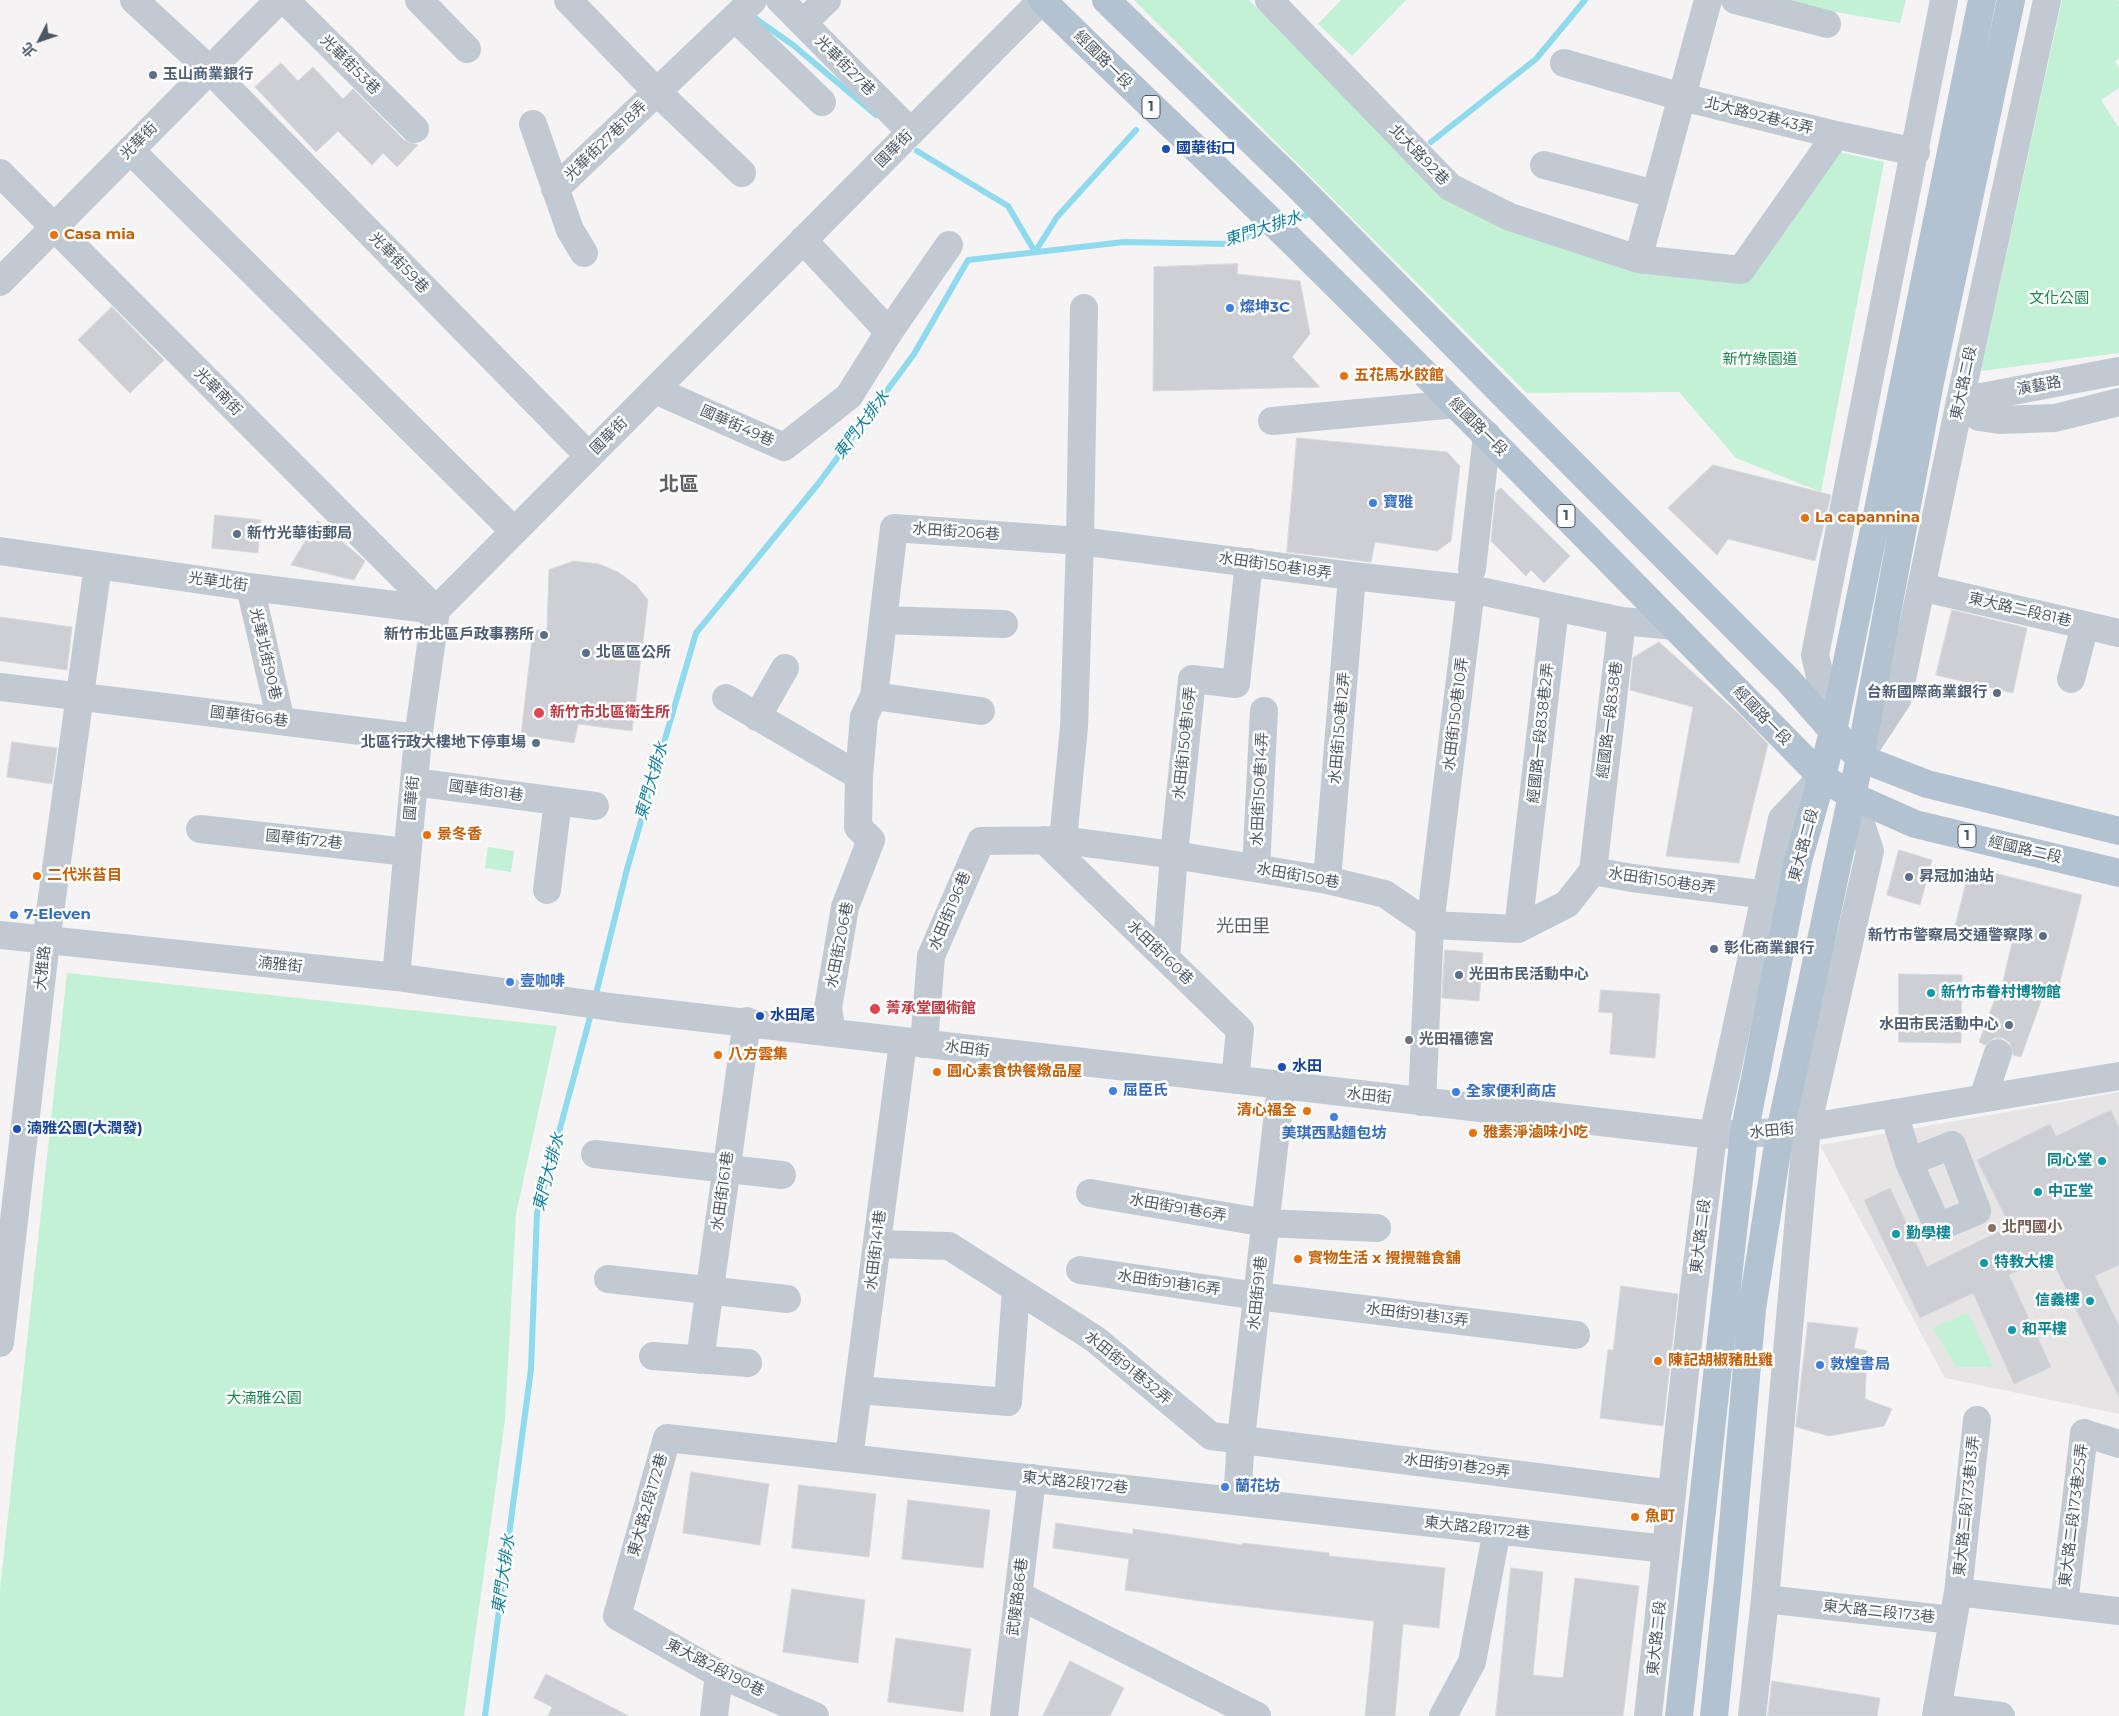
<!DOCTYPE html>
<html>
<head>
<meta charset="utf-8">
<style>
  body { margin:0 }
  #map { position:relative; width:2119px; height:1716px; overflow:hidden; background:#f5f3f3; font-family:Montserrat,"Noto Sans TC",sans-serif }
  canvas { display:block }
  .north { position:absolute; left:15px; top:15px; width:50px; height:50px; -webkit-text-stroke:4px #fff; paint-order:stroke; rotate:229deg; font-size:14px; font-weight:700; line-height:20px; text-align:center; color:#4a5661 }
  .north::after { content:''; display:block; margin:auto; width:18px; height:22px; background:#4a5661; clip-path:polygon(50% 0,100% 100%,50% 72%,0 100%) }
</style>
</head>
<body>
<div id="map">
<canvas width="2119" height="1716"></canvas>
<div class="north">北</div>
</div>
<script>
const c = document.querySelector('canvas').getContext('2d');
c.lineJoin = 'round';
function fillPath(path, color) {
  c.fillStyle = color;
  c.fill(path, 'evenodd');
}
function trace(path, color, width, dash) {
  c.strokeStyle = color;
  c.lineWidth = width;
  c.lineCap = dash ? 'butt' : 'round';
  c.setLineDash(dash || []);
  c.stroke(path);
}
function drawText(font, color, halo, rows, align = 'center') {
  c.font = font + ' Montserrat,"Noto Sans TC",sans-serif';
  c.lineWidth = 5;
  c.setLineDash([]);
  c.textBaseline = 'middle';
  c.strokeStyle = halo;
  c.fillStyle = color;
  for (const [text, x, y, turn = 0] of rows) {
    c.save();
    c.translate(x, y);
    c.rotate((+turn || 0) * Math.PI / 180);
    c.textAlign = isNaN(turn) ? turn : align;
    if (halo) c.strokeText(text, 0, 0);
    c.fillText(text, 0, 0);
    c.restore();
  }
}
fillPath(new Path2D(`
  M 2119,1092 L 2119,1414 L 1945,1378 L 1820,1145 Z`), '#e6e4e5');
fillPath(new Path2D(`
  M 1134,0 L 1249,0 L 1443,196 L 1743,278 L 1834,151 L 1884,162 L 1821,492 L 1736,458 L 1679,392 L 1527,393 Z
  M 1341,0 L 1406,0 L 1352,56 L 1318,24 Z
  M 1766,0 L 1906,0 L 1900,23 Z
  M 2062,0 L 2118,0 L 2119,2 L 2119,58 L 2115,62 L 2119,68 L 2119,88 L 2101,100 L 2119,128 L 2119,353 L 1981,371 Z
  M 488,847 L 514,851 L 511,872 L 485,868 Z
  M 67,973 L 557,1026 L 516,1214 L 505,1420 L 464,1716 L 0,1716 L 0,1590 Z
  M 1968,1312 L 1993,1367 L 1956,1367 L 1933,1328 Z`), '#c3f1d5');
trace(new Path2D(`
  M 749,14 L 793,45 L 876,115
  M 1431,142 L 1536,59 L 1585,0
  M 917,151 L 1008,206 L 1035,252 L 1057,217 L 1136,130
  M 1284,223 L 1315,212
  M 595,998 L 627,869 L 696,633 L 818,484 L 914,354 L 968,260 L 1124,242 L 1227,244 L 1270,228
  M 485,1716 L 531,1369 L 537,1213 L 592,1010`), '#90daee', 6);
const building = new Path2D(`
  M 281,63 L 298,81 L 313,67 L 343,99 L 353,89 L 404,140 L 418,145 L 397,167 L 383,153 L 372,165 L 338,131 L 316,152 L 255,87 Z
  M 1238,264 L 1237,274 L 1300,281 L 1310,334 L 1292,357 L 1320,387 L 1153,391 L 1154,267 Z
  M 112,307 L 164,360 L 130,393 L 78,340 Z
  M 1297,438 L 1447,452 L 1460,466 L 1451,541 L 1437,551 L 1375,542 L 1371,562 L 1287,552 Z
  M 1713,465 L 1831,495 L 1815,561 L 1728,539 L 1717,555 L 1668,508 Z
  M 1501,488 L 1570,556 L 1544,583 L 1531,570 L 1526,576 L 1491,541 L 1496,492 Z
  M 215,515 L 261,520 L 258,553 L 212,548 Z
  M 318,521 L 365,561 L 354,580 L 291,565 Z
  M 574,561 L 599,564 L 618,572 L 636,585 L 648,600 L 632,731 L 578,724 L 574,743 L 521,735 L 533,631 L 547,629 L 549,570 Z
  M 1952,610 L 2027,628 L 2013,693 L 1936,675 Z
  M 0,617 L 72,627 L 67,670 L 0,661 Z
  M 1659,642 L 1740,715 L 1768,744 L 1739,863 L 1666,856 L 1693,707 L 1630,690 L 1633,658 Z
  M 12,742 L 57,748 L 52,784 L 7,777 Z
  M 1899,850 L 1932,860 L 1920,905 L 1887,895 Z
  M 1970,867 L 2082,895 L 2058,990 L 2046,987 L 2021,1057 L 2013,1055 L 2010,1043 L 2003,1038 L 1994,1038 L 1985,1045 L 1979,1042 L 1997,993 L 2000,994 L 2012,943 L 1955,928 Z
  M 1445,950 L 1483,953 L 1479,1001 L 1442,998 Z
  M 1899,974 L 1962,975 L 1961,1043 L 1899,1042 Z
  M 1601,990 L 1660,994 L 1655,1058 L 1610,1054 L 1613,1013 L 1599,1012 Z
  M 2111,1110 L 2119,1127 L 2119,1265 L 2095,1276 L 2119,1326 L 2119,1397 L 2050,1256 L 2009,1275 L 2051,1367 L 2014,1384 L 1973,1293 L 1920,1318 L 1864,1200 L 1890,1188 L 1927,1267 L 2010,1226 L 1977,1160 L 2050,1124 L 2056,1136 Z
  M 1621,1286 L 1678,1294 L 1663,1426 L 1600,1418 L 1608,1350 L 1613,1350 Z
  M 1808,1322 L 1858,1328 L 1854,1348 L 1867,1351 L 1865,1399 L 1892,1409 L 1884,1426 L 1829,1436 L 1796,1427 Z
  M 691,1472 L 769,1484 L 760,1545 L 683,1533 Z
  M 799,1485 L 876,1494 L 869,1557 L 792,1548 Z
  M 908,1500 L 990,1510 L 983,1568 L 902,1559 Z
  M 1056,1523 L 1133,1534 L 1133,1529 L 1242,1545 L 1243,1543 L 1329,1553 L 1329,1556 L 1445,1568 L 1439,1628 L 1403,1624 L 1395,1716 L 1365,1716 L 1374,1621 L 1207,1602 L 1125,1590 L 1129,1559 L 1053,1548 Z
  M 1511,1568 L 1543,1572 L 1533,1675 L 1563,1678 L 1575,1578 L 1639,1586 L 1623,1716 L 1496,1716 Z
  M 792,1589 L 865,1600 L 858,1663 L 783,1652 Z
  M 896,1638 L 971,1649 L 963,1712 L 888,1702 Z
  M 1070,1661 L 1124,1688 L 1110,1716 L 1043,1716 Z
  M 546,1674 L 629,1716 L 548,1716 L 552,1707 L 534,1698 Z
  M 1772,1681 L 1880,1698 L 1877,1716 L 1768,1716 Z`);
fillPath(building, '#cdcfd5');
trace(building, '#d7d9de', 1);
trace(new Path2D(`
  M 134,0 L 210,70 L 589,456
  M 285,0 L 415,129
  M 419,0 L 467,49
  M 568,0 L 657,92 L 742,173
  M 780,0 L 911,132
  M 1269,0 L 1450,187 L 1510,217 L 1638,259 L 1741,270 L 1836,135 L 1916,152
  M 1735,0 L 1827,24
  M 735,18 L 822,102
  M 803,23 L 827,0
  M 1564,63 L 1682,97 L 1836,135
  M 533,124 L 570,230 L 584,253
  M 130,150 L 514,531
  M 1544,165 L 1655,194
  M 0,173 L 436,610
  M 555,189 L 753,0
  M 1638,259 L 1708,0
  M 0,282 L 279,0
  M 889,332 L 949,245
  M 655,390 L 784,447 L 849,396 L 889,332 L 803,240
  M 1960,401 L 1979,417 L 1999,420 L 2055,418 L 2119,402
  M 1960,401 L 2119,371
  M 1272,421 L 1456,404
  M 0,551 L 250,587 L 436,610
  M 1472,569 L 1487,435
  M 250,587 L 281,721
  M 1921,587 L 2119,633
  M 883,620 L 1004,624
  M 2071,679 L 2085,625
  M 0,687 L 418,738
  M 874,696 L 981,711
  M 726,698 L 859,776
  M 757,717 L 785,668
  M 1833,731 L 1815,655 L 1944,0
  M 1860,756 L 1898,698 L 1960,401 L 2047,0
  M 414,782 L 595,806
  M 200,829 L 407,852
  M 1044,840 L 1240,1030 L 1235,1080
  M 1063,840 L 1074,727 L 1080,541 L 1084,308
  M 1256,868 L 1264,711
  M 1593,871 L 1622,621 L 1674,626
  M 1327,880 L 1352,576
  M 547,890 L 558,801
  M 1430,925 L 1518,929 L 1567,904 L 1593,871 L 1632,878 L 1767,895
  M 1518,929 L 1555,607 L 1622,621
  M 0,935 L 396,977 L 618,1008 L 1713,1135 L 1780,1132 L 2119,1076
  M 1166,958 L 1174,855 L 1192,679 L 1236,684 L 1249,562
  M 396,977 L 418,738 L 436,610 L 1042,0
  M 832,1033 L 828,1008 L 845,907 L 871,840 L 858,827 L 859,776 L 864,717 L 874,696 L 894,528 L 1080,541 L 1352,576 L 1471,589
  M 924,1044 L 931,956 L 981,841 L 1063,840 L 1174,855 L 1327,880 L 1385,894 L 1430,925
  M 1983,1098 L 1998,1053
  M 1422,1102 L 1430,925 L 1471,589 L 1555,607
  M 1894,1113 L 1909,1162 L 1938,1227 L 1977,1211 L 1952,1145 L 1909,1162
  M 595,1154 L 782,1175
  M 1090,1193 L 1266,1223 L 1377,1228
  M 877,1244 L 949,1246 L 1095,1339 L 1211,1436 L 1672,1494
  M 1080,1270 L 1257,1296 L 1576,1335
  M 608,1279 L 787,1299
  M 0,1343 L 46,941 L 98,565
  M 653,1356 L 748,1363
  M 700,1360 L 747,1021
  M 858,1390 L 1008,1402 L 1016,1289
  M 849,1458 L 903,1042
  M 1237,1501 L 1241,1438 L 1281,1086
  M 1958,1592 L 1977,1420
  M 1018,1595 L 1257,1716
  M 1765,1599 L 1953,1620 L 1958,1592 L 2119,1611
  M 2064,1604 L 2084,1433 L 2119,1444
  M 1937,1708 L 2001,1716
  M 714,1716 L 719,1674
  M 815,1716 L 719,1674 L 617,1616 L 667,1438 L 1666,1549
  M 1004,1716 L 1032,1478
  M 1443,1716 L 1472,1662 L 1497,1530
  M 1648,1716 L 1693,1297 L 1713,1135 L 1782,819 L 1822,777
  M 1752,1716 L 1765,1599 L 1807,1127 L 1870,851 L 1852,796
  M 1936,1716 L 1953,1620`), '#c1cad2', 28);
trace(new Path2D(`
  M 1042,0 C 1130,87 1221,171 1309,258 C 1482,429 1652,604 1822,777 L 1852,796 L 1915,824 L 2119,873
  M 1106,0 L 1296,184 L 1509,400 L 1788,680 L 1833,731 L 1860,758 L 1927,784 L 2119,831
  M 1679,1716 L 1744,1134 L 1798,861 L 1822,777 L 1833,731 L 1982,0
  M 1714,1716 L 1729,1571 L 1752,1309 L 1780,1132 L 1860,758 L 1930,382 L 2011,0`), '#b3c2d1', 28);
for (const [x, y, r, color] of [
  [153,75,5,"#5c6f8a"],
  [1166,149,5,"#1a4fb4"],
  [54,235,5,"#e8710a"],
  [1230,308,5,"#3f7fe0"],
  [1344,376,5,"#e8710a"],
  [1373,503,5,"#3f7fe0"],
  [1805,518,5,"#e8710a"],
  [237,534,5,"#5c6f8a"],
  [544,635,5,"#5c6f8a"],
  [586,653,5,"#5c6f8a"],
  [1997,693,5,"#5c6f8a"],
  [539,713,6,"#e0444e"],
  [536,743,5,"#5c6f8a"],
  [427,835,5,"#e8710a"],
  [37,876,5,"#e8710a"],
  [1909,877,5,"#5c6f8a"],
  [14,915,5,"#3f7fe0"],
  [2043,936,5,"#5c6f8a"],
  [1714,949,5,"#5c6f8a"],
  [1459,975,5,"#5c6f8a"],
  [510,982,5,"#3f7fe0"],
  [1931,993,5,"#0f9aa8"],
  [875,1009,6,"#e0444e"],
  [760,1016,5,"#1a4fb4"],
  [2009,1025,5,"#5c6f8a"],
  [1409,1040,5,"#6b7280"],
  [718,1055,5,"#e8710a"],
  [1282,1067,5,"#1a4fb4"],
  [937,1072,5,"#e8710a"],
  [1113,1091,5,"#3f7fe0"],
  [1456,1092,5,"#3f7fe0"],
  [1307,1111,5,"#e8710a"],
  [1334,1117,5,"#3f7fe0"],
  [17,1129,5,"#1a4fb4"],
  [1473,1133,5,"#e8710a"],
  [2102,1161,5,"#0f9aa8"],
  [2038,1192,5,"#0f9aa8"],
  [1992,1228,5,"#8d6e63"],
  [1896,1234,5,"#0f9aa8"],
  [1298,1259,5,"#e8710a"],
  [1984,1263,5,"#0f9aa8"],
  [2090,1301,5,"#0f9aa8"],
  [2012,1330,5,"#0f9aa8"],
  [1658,1361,5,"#e8710a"],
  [1820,1365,5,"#3f7fe0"],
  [1225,1487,5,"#3f7fe0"],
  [1635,1517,5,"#e8710a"]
]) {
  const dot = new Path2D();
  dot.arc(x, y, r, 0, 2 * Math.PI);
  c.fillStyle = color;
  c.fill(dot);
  trace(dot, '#fff', 2);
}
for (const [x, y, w] of [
  [1151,107,18],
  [1566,516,18],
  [1967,836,18]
]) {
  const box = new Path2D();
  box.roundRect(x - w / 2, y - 11.5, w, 23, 4);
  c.fillStyle = '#fff';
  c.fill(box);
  trace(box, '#4a5661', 1);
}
drawText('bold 14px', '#4a5661', null, [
  ["1",1151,107],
  ["1",1566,516],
  ["1",1967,836]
]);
drawText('15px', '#4a5661', '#fff', [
  ["經國路一段",1103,60,45],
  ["光華街53巷",350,65,45],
  ["光華街27巷",845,66,45],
  ["北大路92巷43弄",1759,116,14],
  ["光華街",139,141,-45],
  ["光華街27巷18弄",606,141,-44],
  ["國華街",894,149,-45],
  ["北大路92巷",1419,155,46],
  ["光華街59巷",399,263,46],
  ["東大路二段",1964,383,-78],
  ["演藝路",2039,386,-11],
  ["光華南街",218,392,45],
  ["國華街49巷",737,426,24],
  ["經國路一段",1478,427,45],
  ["國華街",609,436,-45],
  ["水田街206巷",956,532,4],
  ["水田街150巷18弄",1275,566,8],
  ["光華北街",218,582,8],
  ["東大路二段81巷",2020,610,13],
  ["光華北街90巷",265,654,77],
  ["水田街150巷10弄",1456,714,-83],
  ["經國路一段",1762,716,46],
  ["國華街66巷",249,717,7],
  ["經國路一段838巷",1610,720,-83],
  ["水田街150巷12弄",1340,728,-85],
  ["經國路一段838巷2弄",1541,733,-84],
  ["水田街150巷16弄",1185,743,-84],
  ["水田街150巷14弄",1260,789,-87],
  ["國華街81巷",486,791,8],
  ["國華街",412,798,-85],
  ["國華街72巷",304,840,6],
  ["東大路二段",1804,845,-75],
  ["經國路二段",2025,850,13],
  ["水田街150巷",1298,876,10],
  ["水田街150巷8弄",1662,881,8],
  ["水田街196巷",950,911,-67],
  ["水田街206巷",840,945,-79],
  ["水田街160巷",1160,953,44],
  ["湳雅街",280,965,6],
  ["大雅路",43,968,-84],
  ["水田街",967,1049,7],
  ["水田街",1369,1096,6],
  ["水田街",1772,1131,-6],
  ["水田街161巷",723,1191,-82],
  ["水田街91巷6弄",1178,1208,10],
  ["東大路二段",1701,1236,-83],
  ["水田街141巷",876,1250,-83],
  ["水田街91巷16弄",1169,1283,8],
  ["水田街91巷",1258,1293,-84],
  ["水田街91巷13弄",1417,1315,7],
  ["水田街91巷32弄",1128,1368,39],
  ["水田街91巷29弄",1457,1466,7],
  ["東大路2段172巷",1075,1483,6],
  ["東大路2段172巷",648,1505,-74],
  ["東大路二段173巷13弄",1967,1506,-84],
  ["東大路二段173巷25弄",2074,1515,-83],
  ["東大路2段172巷",1477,1528,6],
  ["武陵路86巷",1018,1597,-83],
  ["東大路二段173巷",1879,1612,6],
  ["東大路二段",1657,1638,-84],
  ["東大路2段190巷",715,1668,27]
]);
drawText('bold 15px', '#4e5e75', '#fff', [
  ["玉山商業銀行",163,75],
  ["新竹光華街郵局",247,534],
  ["新竹市北區戶政事務所",534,635,"right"],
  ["北區區公所",596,653],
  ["台新國際商業銀行",1987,693,"right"],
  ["北區行政大樓地下停車場",526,743,"right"],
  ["昇冠加油站",1919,877],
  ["新竹市警察局交通警察隊",2033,936,"right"],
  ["彰化商業銀行",1724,949],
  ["光田市民活動中心",1469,975],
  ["水田市民活動中心",1999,1025,"right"]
], 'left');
drawText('bold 15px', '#164399', '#fff', [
  ["國華街口",1176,149],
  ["水田尾",770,1016],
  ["水田",1292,1067],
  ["湳雅公園(大潤發)",27,1129]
], 'left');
drawText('bold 15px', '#c56008', '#fff', [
  ["Casa mia",64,235],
  ["五花馬水餃館",1354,376],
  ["La capannina",1815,518],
  ["景冬香",437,835],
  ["二代米苔目",47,876],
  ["八方雲集",728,1055],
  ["圓心素食快餐燉品屋",947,1072],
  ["清心福全",1297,1111,"right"],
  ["雅素淨滷味小吃",1483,1133],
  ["實物生活 x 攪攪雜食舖",1308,1259],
  ["陳記胡椒豬肚雞",1668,1361],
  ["魚町",1645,1517]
], 'left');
drawText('15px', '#17864f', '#fff', [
  ["文化公園",2059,299],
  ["新竹綠園道",1760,360],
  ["大湳雅公園",264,1399]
]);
drawText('bold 15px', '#366cbe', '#fff', [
  ["燦坤3C",1240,308],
  ["寶雅",1383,503],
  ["7-Eleven",24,915],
  ["壹咖啡",520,982],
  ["屈臣氏",1123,1091],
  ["全家便利商店",1466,1092],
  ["美琪西點麵包坊",1334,1134,"center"],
  ["敦煌書局",1830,1365],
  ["蘭花坊",1235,1487]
], 'left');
drawText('bold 15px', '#be3a42', '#fff', [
  ["新竹市北區衛生所",550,713],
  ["菁承堂國術館",886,1009]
], 'left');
drawText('bold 15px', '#0d838f', '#fff', [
  ["新竹市眷村博物館",1941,993],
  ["同心堂",2092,1161,"right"],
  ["中正堂",2048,1192],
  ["勤學樓",1906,1234],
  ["特教大樓",1994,1263],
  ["信義樓",2080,1301,"right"],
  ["和平樓",2022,1330]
], 'left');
drawText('bold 15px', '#5b616d', '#fff', [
  ["光田福德宮",1419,1040]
], 'left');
drawText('bold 15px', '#785e54', '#fff', [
  ["北門國小",2002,1228]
], 'left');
drawText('italic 16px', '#0c7c9b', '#fff', [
  ["東門大排水",1263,229,-18],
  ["東門大排水",862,425,-53],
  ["東門大排水",652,781,-74],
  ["東門大排水",549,1172,-75],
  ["東門大排水",504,1574,-82]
]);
drawText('18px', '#5f6368', '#fff', [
  ["光田里",1243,927]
]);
drawText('bold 20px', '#5f6368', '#fff', [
  ["北區",679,485]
]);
</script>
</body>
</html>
